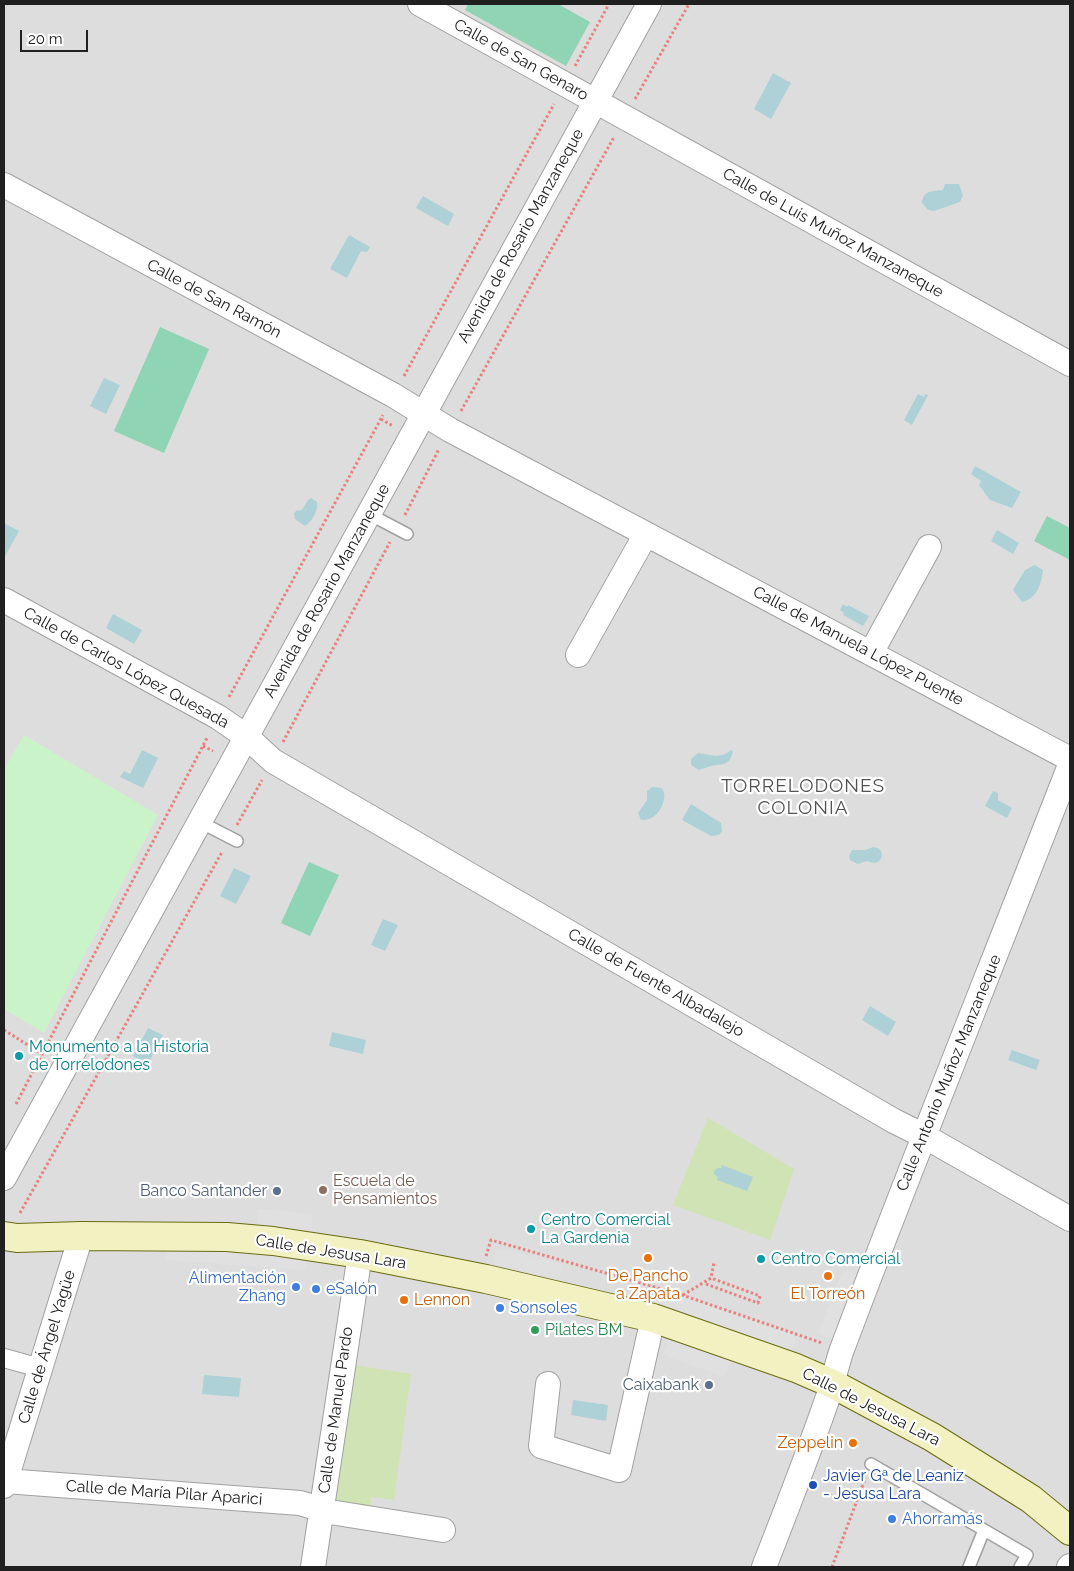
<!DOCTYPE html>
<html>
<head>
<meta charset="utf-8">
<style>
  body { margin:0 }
  #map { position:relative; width:1074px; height:1571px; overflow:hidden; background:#efece7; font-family:Raleway,sans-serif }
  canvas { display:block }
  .frame { position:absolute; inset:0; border:5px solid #202020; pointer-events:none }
  .scale { position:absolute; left:20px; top:30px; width:68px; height:22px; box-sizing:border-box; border:2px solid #202020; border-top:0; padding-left:6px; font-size:15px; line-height:18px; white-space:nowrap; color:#202020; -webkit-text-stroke:4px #fff; paint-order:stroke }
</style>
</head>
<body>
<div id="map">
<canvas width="1074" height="1571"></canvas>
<div class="frame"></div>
<div class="scale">20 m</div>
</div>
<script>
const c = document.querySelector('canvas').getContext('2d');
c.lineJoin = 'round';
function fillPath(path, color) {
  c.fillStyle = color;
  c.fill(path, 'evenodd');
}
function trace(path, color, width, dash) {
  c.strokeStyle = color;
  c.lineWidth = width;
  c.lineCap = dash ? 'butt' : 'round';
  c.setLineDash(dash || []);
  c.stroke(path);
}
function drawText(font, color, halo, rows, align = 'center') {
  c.font = font + ' Raleway,sans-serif';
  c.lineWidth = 4.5;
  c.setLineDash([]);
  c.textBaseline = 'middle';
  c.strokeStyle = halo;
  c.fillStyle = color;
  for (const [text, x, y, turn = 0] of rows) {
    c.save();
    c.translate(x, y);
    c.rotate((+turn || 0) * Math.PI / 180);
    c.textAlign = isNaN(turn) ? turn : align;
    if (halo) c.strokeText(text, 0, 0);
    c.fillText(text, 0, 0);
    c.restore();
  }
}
fillPath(new Path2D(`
  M 4,4 L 1070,4 L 1070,1567 L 4,1567 Z`), '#dedddd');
fillPath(new Path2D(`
  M 708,1118 L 794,1169 L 770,1240 L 673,1205 Z
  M 354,1365 L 411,1374 L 394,1500 L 371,1497 L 370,1513 L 334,1508 Z`), '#cfe3b4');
fillPath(new Path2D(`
  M 24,735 L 158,815 L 44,1033 L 4,1009 L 4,769 Z`), '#caf3ca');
fillPath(new Path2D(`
  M 468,4 L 558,4 L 590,22 L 566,66 L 465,10 Z
  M 160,327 L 209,349 L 164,453 L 114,431 Z
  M 1047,516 L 1070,528 L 1070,560 L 1034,541 Z
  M 309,862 L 339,875 L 310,936 L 281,923 Z`), '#8fd4b4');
fillPath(new Path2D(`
  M 258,1209 L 313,1214 L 311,1232 L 257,1226 Z
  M 167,1247 L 307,1257 L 306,1270 L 166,1260 Z
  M 497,1248 L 563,1264 L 559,1280 L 493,1264 Z
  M 843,1270 L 856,1275 L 832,1339 L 818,1333 Z
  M 663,1288 L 797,1336 L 792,1351 L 657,1304 Z
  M 669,1337 L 731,1359 L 725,1377 L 663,1355 Z`), '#e0e0e0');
fillPath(new Path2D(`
  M 773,73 L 791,83 L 771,119 L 754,109 Z
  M 945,184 L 959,184 L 963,195 L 960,202 L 934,211 L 928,210 L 922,203 C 923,190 933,191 943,190 Z
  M 423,196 L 454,214 L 448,226 L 416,208 Z
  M 349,235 L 370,247 L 367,252 L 361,251 L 347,278 L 330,269 Z
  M 104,378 L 120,385 L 106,414 L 90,406 Z
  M 918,394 L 924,397 L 925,394 L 928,395 L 912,425 L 904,420 Z
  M 975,466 L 1021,492 L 1012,508 L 990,500 L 979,485 L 981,481 L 971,474 Z
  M 311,498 L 317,502 C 319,509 312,522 305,526 L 295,519 L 294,513 L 296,511 L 302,510 L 308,500 Z
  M 4,523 L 19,531 L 4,558 Z
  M 997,530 L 1019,543 L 1013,554 L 991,541 Z
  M 1035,565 L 1043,570 C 1041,584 1038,598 1022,602 L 1013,590 L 1025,570 Z
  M 843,604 L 847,607 L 848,605 L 869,616 L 863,626 L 843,615 L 844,613 L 840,610 Z
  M 113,614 L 142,630 L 134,644 L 106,628 Z
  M 142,750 L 158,758 L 143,788 L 120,777 L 124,771 L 130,774 Z
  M 731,750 L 733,751 C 729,767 724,763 711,766 C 707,767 703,769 699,770 L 691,765 L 691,759 L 698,753 C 711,755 721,759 731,750 Z
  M 652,787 C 655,787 658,787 661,788 C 670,794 660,822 641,820 L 638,813 L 647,800 L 647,791 Z
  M 993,791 L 998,793 L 998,800 L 1012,808 L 1007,818 L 985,806 Z
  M 691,804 L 721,823 L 722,831 L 719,835 L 711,836 L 682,820 Z
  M 873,847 L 878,848 C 883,852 883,858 878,862 L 874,863 L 867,861 L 858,864 L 850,860 L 849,856 L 852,850 L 865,850 Z
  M 234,868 L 251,876 L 236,904 L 220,896 Z
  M 383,919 L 398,925 L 385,951 L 371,945 Z
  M 870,1006 L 896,1022 L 888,1036 L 862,1020 Z
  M 148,1028 L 163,1035 L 148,1064 L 133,1056 Z
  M 332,1032 L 366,1040 L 363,1054 L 329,1046 Z
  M 1012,1050 L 1040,1060 L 1036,1070 L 1008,1060 Z
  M 722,1165 L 753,1177 L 747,1191 L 717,1180 L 718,1177 L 714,1174 L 714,1171 L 718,1168 L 721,1168 Z
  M 204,1375 L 241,1378 L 239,1397 L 202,1394 Z
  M 573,1400 L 608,1405 L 606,1421 L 571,1415 Z`), '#add1d7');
const service = new Path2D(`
  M 369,514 L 407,534
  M 200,822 L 237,841
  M 871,1464 L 1027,1555 L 1020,1567
  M 969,1567 L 984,1530`);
const pedestrian = new Path2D(`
  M 4,1358 L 40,1368`);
const minor = new Path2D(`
  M 420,4 L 1070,364
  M 4,185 L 393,395 L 450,430 L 1070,759
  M 4,600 L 218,717 L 247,737 L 273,761 L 894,1121 L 924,1136 L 1070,1219
  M 871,653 L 929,547
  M 578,655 L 646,534
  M 4,1178 L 649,4
  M 548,1384 L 541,1446 L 619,1470 L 653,1318
  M 5,1481 L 300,1503 L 330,1512 L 443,1530
  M 4,1486 L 81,1236
  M 313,1567 L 360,1254
  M 764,1567 C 786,1511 808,1455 828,1397 C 834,1380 837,1361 844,1344 C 917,1150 995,958 1070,765
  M 1069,1567 L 1070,1566`);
const secondary = new Path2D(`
  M 4,1236 L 17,1238 L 81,1236 L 227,1237 L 273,1241 L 360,1254 L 486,1279 L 653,1318 L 796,1368 L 833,1384 L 932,1437 L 1031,1499 L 1070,1531`);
trace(service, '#a1a1a1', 14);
trace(pedestrian, '#a1a1a1', 20);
trace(minor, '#a1a1a1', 26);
trace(secondary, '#696b12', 30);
trace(new Path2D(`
  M 575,66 L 609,4
  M 635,99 L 689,4
  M 404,376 L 554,104
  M 461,411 L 614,137
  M 381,419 L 393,426
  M 405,515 L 439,449
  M 229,697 L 383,415
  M 283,742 L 390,542
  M 203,746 L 213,751
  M 237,825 L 262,780
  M 4,1030 L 42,1054
  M 16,1104 L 207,738
  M 20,1213 L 222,852
  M 486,1256 L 491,1240 L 682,1295 L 822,1343
  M 706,1284 L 758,1303 L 760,1296 L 711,1278
  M 683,1295 L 711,1278 L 714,1262
  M 832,1567 L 865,1479`), '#e9807e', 3, [2.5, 2.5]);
trace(service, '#fff', 11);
trace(pedestrian, '#fff', 18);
trace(minor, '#fff', 24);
trace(secondary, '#f2f1c2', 28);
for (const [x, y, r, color] of [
  [19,1056,5,"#0f9aa8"],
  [323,1190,5,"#8d6e63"],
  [277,1191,5,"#5c6f8a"],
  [531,1229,5,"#0f9aa8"],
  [648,1258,5,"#e8710a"],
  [761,1259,5,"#0f9aa8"],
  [828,1276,5,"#e8710a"],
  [296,1287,5,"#3f7fe0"],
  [316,1289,5,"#3f7fe0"],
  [404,1300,5,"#e8710a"],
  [500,1308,5,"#3f7fe0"],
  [535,1330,5,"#2e9e5b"],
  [709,1385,5,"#5c6f8a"],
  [853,1443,5,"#e8710a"],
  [813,1485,5,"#1a4fb4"],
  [892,1519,5,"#3f7fe0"]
]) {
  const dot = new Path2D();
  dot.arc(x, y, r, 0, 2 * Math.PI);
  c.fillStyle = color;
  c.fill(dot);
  trace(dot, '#fff', 2);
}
drawText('16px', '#202020', '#fff', [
  ["Calle de San Genaro",521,60,29],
  ["Calle de Luis Muñoz Manzaneque",833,233,29],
  ["Avenida de Rosario Manzaneque",521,236,-61],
  ["Calle de San Ramón",214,299,28],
  ["Avenida de Rosario Manzaneque",327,591,-61],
  ["Calle de Manuela López Puente",858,646,28],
  ["Calle de Carlos López Quesada",126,668,29],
  ["Calle de Fuente Albadalejo",656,983,30],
  ["Calle Antonio Muñoz Manzaneque",949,1073,-68],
  ["Calle de Jesusa Lara",331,1252,9],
  ["Calle de Ángel Yagüe",47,1347,-73],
  ["Calle de Jesusa Lara",871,1407,27],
  ["Calle de Manuel Pardo",336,1410,-82],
  ["Calle de María Pilar Aparici",164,1493,4]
]);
drawText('16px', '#0d838f', '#fff', [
  ["Monumento a la Historia",29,1047],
  ["de Torrelodones",29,1065],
  ["Centro Comercial",541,1220],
  ["La Gardenia",541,1238],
  ["Centro Comercial",771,1259]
], 'left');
drawText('16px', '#785e54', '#fff', [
  ["Escuela de",333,1181],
  ["Pensamientos",333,1199]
], 'left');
drawText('16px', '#4e5e75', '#fff', [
  ["Banco Santander",267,1191],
  ["Caixabank",699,1385]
], 'right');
drawText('16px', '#c56008', '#fff', [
  ["De Pancho",648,1276],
  ["a Zapata",648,1294],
  ["El Torreón",828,1294],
  ["Lennon",414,1300,"left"],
  ["Zeppelin",843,1443,"right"]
]);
drawText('16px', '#366cbe', '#fff', [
  ["Alimentación",286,1278,"right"],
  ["Zhang",286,1296,"right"],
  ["eSalón",326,1289],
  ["Sonsoles",510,1308],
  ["Ahorramás",902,1519]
], 'left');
drawText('16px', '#27864d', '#fff', [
  ["Pilates BM",545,1330]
], 'left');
drawText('16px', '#164399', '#fff', [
  ["Javier Gª de Leaniz",823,1476],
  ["- Jesusa Lara",823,1494]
], 'left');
c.letterSpacing = '1px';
drawText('19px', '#535353', '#fff', [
  ["TORRELODONES",803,786],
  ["COLONIA",803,808]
]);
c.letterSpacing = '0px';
</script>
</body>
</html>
